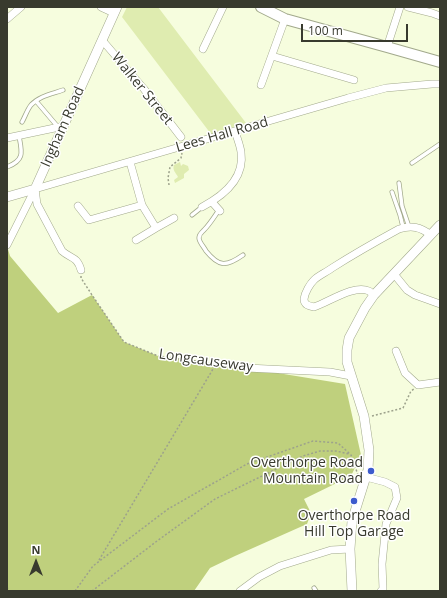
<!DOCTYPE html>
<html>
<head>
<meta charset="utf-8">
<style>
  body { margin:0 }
  #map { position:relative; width:447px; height:598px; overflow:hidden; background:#f6fdde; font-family:"Open Sans",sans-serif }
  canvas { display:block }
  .frame { position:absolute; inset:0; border:8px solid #383a2e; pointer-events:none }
  .north { position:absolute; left:16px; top:542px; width:40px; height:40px; -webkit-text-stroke:3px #fff; paint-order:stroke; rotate:0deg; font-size:11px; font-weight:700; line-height:16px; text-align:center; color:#383a2e }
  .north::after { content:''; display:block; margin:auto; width:14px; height:18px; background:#383a2e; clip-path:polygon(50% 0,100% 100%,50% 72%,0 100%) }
  .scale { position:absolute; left:301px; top:24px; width:107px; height:18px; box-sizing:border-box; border:2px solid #383a2e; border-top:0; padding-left:5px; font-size:12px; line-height:14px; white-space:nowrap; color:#383a2e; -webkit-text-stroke:3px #fff; paint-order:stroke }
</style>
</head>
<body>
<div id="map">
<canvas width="447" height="598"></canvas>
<div class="frame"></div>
<div class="north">N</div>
<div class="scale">100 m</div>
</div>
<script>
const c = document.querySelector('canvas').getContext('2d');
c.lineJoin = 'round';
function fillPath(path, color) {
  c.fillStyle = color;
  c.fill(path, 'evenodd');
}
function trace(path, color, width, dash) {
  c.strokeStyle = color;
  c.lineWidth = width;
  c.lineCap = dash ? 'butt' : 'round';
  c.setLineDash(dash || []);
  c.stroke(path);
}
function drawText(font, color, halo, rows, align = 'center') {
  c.font = font + ' "Open Sans",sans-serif';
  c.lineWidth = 3;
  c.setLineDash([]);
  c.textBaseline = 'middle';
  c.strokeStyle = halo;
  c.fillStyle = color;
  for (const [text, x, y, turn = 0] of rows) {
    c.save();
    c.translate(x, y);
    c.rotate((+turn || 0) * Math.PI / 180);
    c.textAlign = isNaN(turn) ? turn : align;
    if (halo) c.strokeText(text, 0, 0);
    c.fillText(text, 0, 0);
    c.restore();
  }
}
fillPath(new Path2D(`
  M 127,7 L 158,7 L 246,123 L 211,134 L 122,17 Z
  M 180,162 L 181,166 L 183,164 L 188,166 L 189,170 L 184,174 L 184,178 L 175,183 L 174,180 L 178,177 C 176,173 172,170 174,165 Z`), '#dfecb0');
fillPath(new Path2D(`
  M 7,246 L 10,256 L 58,313 L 92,295 L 124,342 L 158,356 L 247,368 L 345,384 L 361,455 L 351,476 L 304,499 L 311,513 L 307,524 L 235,556 L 210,568 L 194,591 L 7,591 Z`), '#bfd07d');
const service = new Path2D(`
  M 36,101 L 58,127
  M 22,122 C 25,117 27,110 31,105 C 39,96 52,94 63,90
  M 412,163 L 440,144
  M 7,167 C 25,160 22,152 19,136
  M 399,183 L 402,206 L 409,227
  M 392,192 L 400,215 L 403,227
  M 219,210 C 214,217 210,224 204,230 C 202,232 199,234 199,238 C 199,242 204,247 206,251 C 219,267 226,267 243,255
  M 192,215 L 202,207
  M 314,588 L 316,591`);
const minor = new Path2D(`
  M 101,7 L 114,13
  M 408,7 L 432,13 L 440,16
  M 7,19 L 21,7
  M 102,40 L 144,89 L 181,137
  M 387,47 L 400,7
  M 203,49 L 223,7
  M 272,56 L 354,80
  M 261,85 L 285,19
  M 7,138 L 64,126
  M 130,162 L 142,205 L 156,228 L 136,240
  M 35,189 L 348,98 L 386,88 L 432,84 L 440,84
  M 35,189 L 37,204 L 62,251 C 71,259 77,256 81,270
  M 212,202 L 220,211
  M 78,206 L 89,220 L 142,205
  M 202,207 C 223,196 245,179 241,152 C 240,145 237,138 235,131
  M 156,228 L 174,218
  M 7,245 L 35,189
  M 394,274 L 407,290 L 415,295 L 440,304
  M 374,295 C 372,294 371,292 369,291 C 354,284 329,302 314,307 C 309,306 304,305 304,299 C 305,292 310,284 314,280 C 319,275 327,272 332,268 C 354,254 377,241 399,229 C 412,225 420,227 431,235
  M 396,351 L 405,373 L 418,385 L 440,382
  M 247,368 L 330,372 L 351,376
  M 366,477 L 385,482 L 395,487 L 397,498 L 386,524 L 382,564 L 383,589 L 381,591
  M 240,591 L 259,577 L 280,566 L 331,550 L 350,549`);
const tertiary = new Path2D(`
  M 7,197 L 35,189 L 117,7
  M 352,591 L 350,549 L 352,521 L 368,470 L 369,450 L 364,416 L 347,362 L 347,350 L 349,338 L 365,308 L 374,295 L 440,225`);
const secondary = new Path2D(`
  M 261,7 L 285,19 L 387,47 L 440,62`);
trace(service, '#a2a98c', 5);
trace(minor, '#a2a98c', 8);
trace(tertiary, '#a2a98c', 10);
trace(secondary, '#a2a98c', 12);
trace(new Path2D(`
  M 169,185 L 168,178 L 170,167 L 181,158 L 182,153
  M 81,276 L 81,278 L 92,295 L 124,342 L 158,356 L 240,367
  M 372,416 L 403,408 L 411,391 L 414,389
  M 99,560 L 216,364
  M 7,587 L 9,591
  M 75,591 L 93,566 L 168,509 L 247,464 L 313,441 L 338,443 L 351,455 L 358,475
  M 92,591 L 157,541 L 215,499 L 303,456 L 320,451 L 336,451 L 349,454`), '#9da28c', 1.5, [2, 2]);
trace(service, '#fff', 3.5);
trace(minor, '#fff', 7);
trace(tertiary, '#fff', 9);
trace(secondary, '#fff', 10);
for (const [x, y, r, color] of [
  [371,471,4,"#3d5bcd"],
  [354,501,4,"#3d5bcd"]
]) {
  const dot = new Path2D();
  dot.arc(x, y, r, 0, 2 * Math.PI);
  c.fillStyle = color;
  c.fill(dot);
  trace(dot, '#fff', 1.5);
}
drawText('14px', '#383a2e', '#fff', [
  ["Walker Street",142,89,51],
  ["Ingham Road",63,127,-66],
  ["Lees Hall Road",222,135,-16],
  ["Longcauseway",206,361,8]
]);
drawText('14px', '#383a2e', '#fff', [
  ["Overthorpe Road",363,463],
  ["Mountain Road",363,479],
  ["Overthorpe Road",354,516,"center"],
  ["Hill Top Garage",354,532,"center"]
], 'right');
</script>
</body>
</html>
